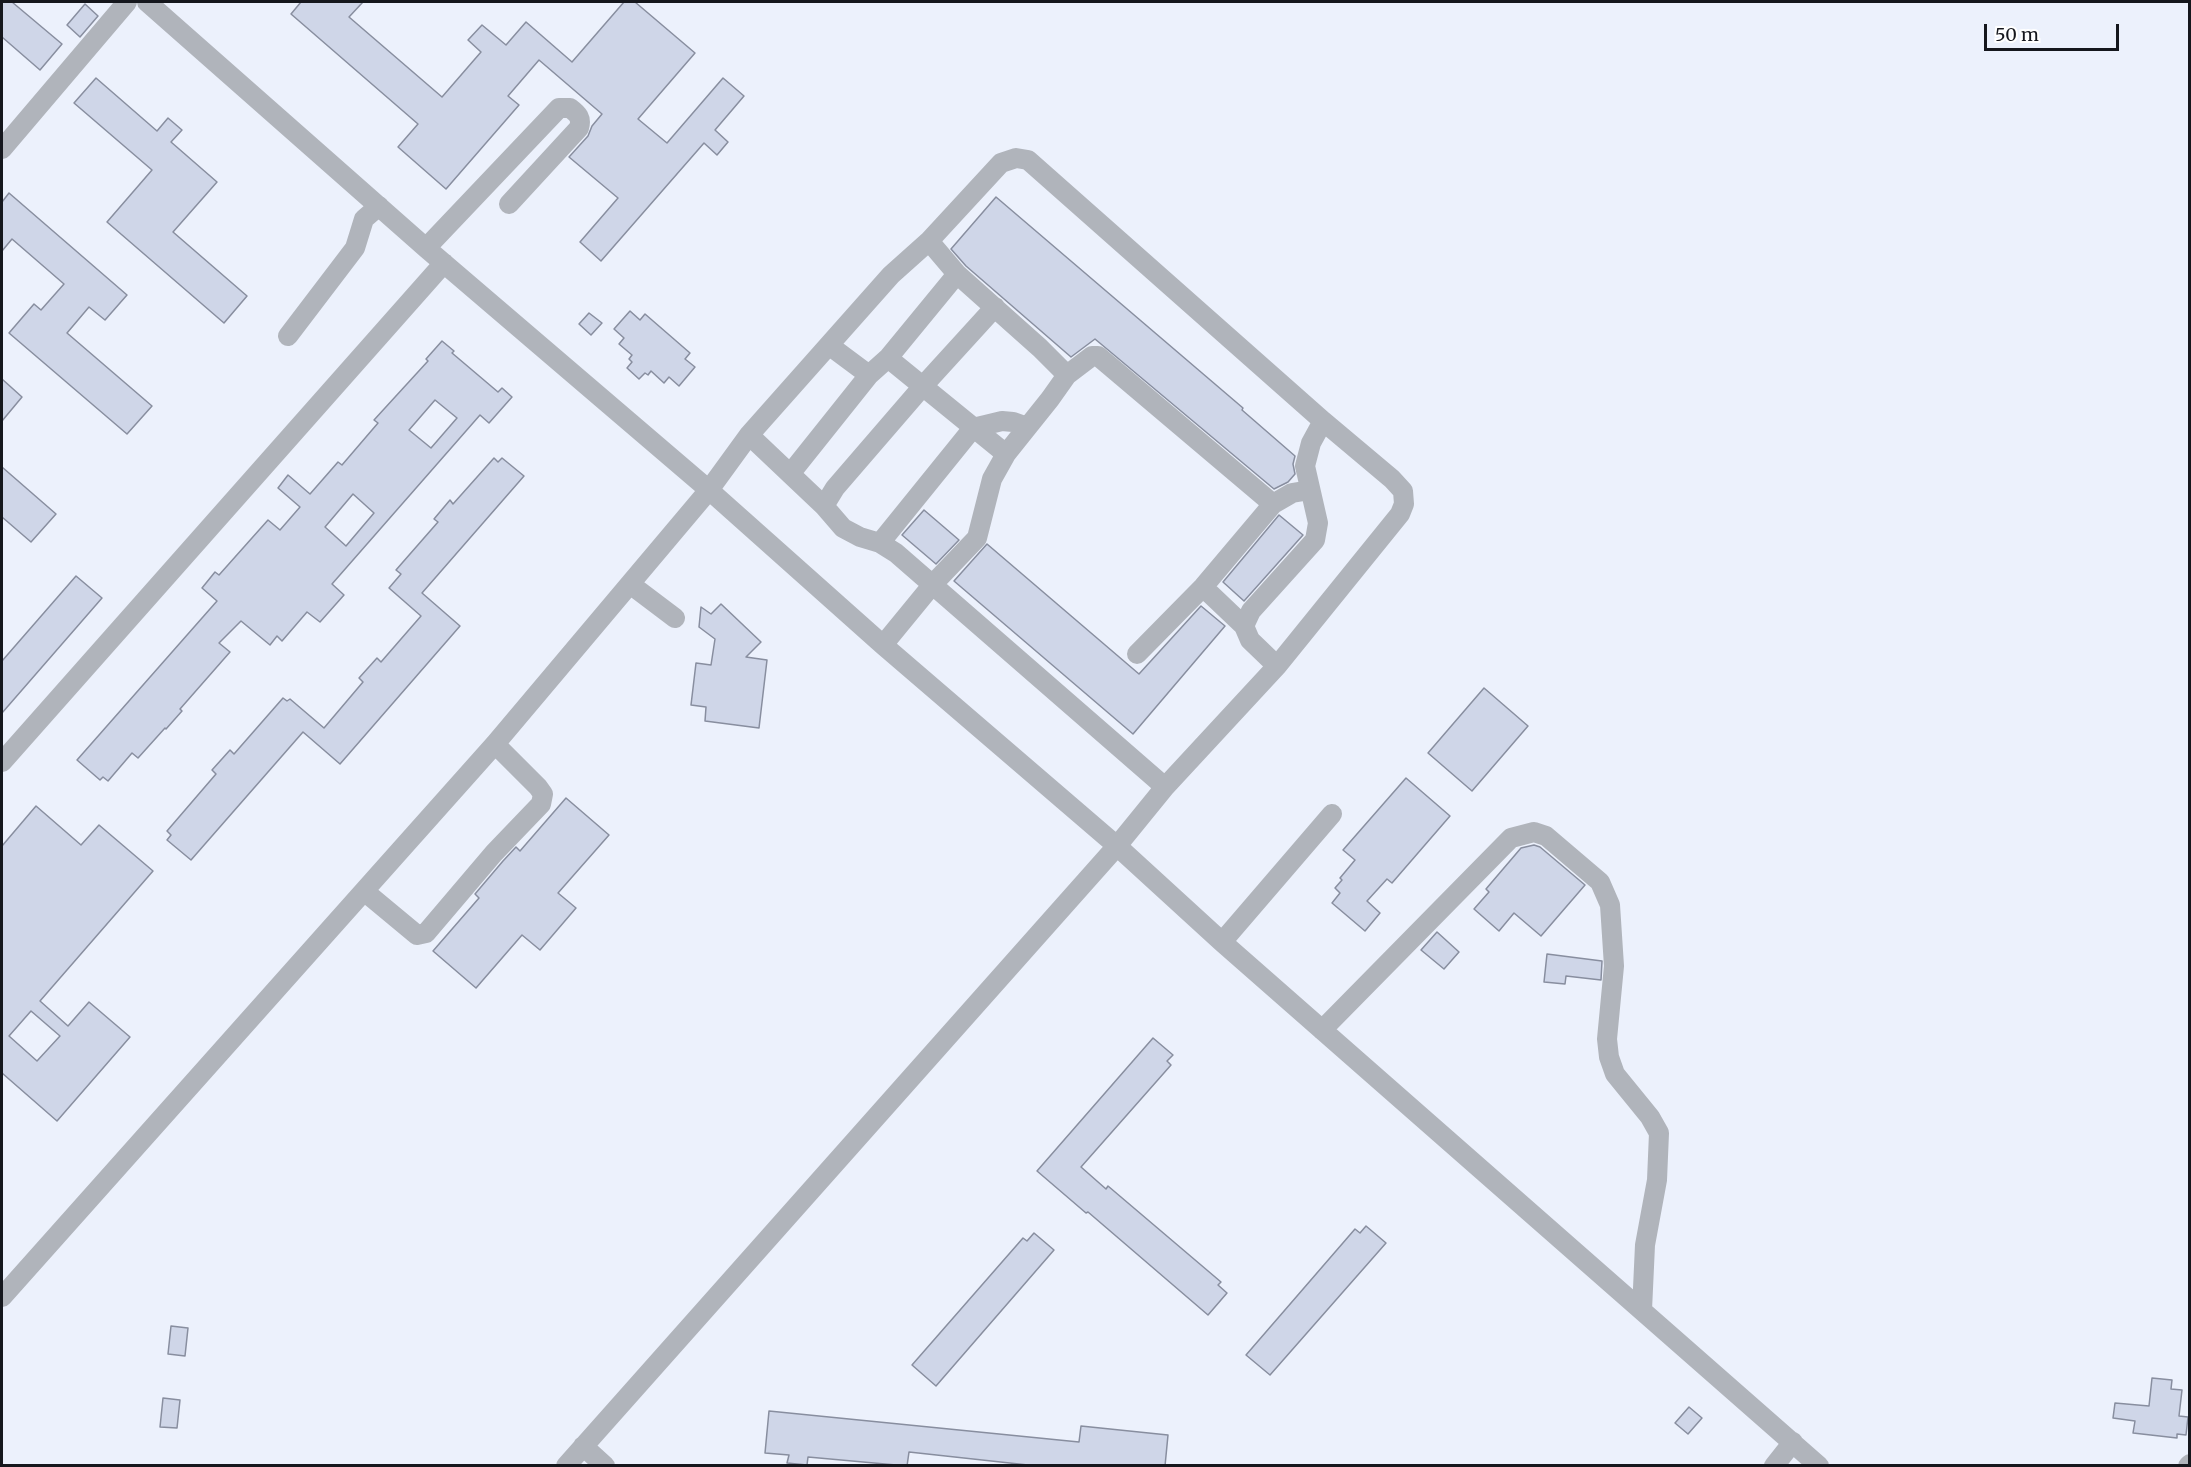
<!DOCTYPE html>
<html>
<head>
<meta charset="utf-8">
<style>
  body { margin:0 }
  #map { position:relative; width:2191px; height:1467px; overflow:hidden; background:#ecf1fc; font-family:Merriweather,serif }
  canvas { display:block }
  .frame { position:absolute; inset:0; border:3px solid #15171d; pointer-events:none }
  .scale { position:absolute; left:1984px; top:24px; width:135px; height:27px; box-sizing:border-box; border:3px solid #15171d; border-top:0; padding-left:8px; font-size:18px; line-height:21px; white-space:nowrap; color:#15171d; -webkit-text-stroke:4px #fff; paint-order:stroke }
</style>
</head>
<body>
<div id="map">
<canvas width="2191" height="1467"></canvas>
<div class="frame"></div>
<div class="scale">50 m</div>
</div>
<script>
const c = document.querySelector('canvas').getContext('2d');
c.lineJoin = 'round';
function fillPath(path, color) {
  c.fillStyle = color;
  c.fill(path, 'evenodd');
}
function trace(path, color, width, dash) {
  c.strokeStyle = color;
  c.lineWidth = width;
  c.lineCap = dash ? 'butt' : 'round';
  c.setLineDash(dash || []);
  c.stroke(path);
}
const building = new Path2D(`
  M 2,2 L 12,2 L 62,44 L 40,70 L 2,37 Z
  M 301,2 L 363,2 L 349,17 L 442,97 L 481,52 L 468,40 L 482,25 L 506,45 L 526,22 L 572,62 L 624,2 L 635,2 L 695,53 L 638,119 L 667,143 L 723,78 L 744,96 L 715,130 L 728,142 L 717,155 L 704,143 L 601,261 L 580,242 L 618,198 L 569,157 L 588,136 L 592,126 L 602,114 L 539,60 L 508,96 L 519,105 L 446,189 L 398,147 L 418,124 L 291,14 Z
  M 85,4 L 98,16 L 80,37 L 67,25 Z
  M 96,78 L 157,131 L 168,118 L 182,130 L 171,142 L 217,182 L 173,232 L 247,296 L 224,323 L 107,222 L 152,170 L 74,103 Z
  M 9,193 L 127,295 L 105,320 L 89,307 L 67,333 L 152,406 L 127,434 L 9,333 L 34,304 L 41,310 L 64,284 L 12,239 L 2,251 L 2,202 Z
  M 996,197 L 1243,408 L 1242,410 L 1295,456 L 1293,464 L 1295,474 L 1288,482 L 1274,489 L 1095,339 L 1071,357 L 966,266 L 951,249 Z
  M 630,311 L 640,320 L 645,314 L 690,353 L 685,359 L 695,367 L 679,386 L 669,377 L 664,383 L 651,371 L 648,375 L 645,373 L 639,379 L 627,368 L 632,362 L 629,359 L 632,355 L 619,344 L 624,338 L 614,329 Z
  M 589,313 L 602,323 L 591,335 L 579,324 Z
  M 442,341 L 454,351 L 452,353 L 498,392 L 502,388 L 512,397 L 489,423 L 480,415 L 332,584 L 344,595 L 320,622 L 307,612 L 282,641 L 277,636 L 270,645 L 241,621 L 219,643 L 230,652 L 180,709 L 182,711 L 166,729 L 165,728 L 138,758 L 132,753 L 108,781 L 103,777 L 100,780 L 77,760 L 217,601 L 202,588 L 215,572 L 219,575 L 268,520 L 280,530 L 300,507 L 278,488 L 288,475 L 310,494 L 338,462 L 342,465 L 378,423 L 374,420 L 428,361 L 426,359 ZM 435,400 L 457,418 L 431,448 L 409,430 ZM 353,494 L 374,513 L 346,546 L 325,527 Z
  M 2,379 L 22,397 L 2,421 Z
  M 494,458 L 498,462 L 502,458 L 524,476 L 422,593 L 460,626 L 340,764 L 303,732 L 191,860 L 167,840 L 171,835 L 167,831 L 216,774 L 212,770 L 230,750 L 234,754 L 283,698 L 287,701 L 290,699 L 324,728 L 363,682 L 359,678 L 377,658 L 381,662 L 421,616 L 389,588 L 401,574 L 396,570 L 438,522 L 434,519 L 450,500 L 453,504 Z
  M 2,467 L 56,514 L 31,542 L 2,517 Z
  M 924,510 L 959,540 L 936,564 L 902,535 Z
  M 1279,515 L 1303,535 L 1244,601 L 1223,582 Z
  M 987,544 L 1139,674 L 1201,606 L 1225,626 L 1133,734 L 954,581 Z
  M 76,576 L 102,598 L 2,713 L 2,661 Z
  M 721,604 L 761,642 L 746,657 L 767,660 L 759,728 L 705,721 L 706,707 L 691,705 L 696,663 L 711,665 L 715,639 L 699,627 L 701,607 L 711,614 Z
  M 1484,688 L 1528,726 L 1472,791 L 1428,753 Z
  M 1406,778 L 1450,816 L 1392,883 L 1387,879 L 1367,901 L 1380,913 L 1365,931 L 1332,903 L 1340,893 L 1335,888 L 1342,880 L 1340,878 L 1355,860 L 1343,850 Z
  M 566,798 L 609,835 L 558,893 L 576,908 L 540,950 L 522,935 L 476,988 L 433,951 L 479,898 L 475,894 L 503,861 L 516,847 L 520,851 Z
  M 36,806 L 81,845 L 99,825 L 153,871 L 40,1001 L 68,1026 L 89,1002 L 130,1037 L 57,1121 L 2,1073 L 2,846 ZM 31,1011 L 60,1036 L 37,1061 L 9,1036 Z
  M 1534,845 L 1540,847 L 1585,885 L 1541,936 L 1514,913 L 1499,931 L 1474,909 L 1489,892 L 1486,889 L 1521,848 Z
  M 1437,932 L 1459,952 L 1444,969 L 1421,950 Z
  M 1547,954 L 1602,961 L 1601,980 L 1566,976 L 1565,984 L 1544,982 Z
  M 1153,1038 L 1173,1055 L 1167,1061 L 1171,1065 L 1081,1167 L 1106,1189 L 1108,1186 L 1221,1282 L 1218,1285 L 1227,1293 L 1208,1315 L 1088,1212 L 1086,1213 L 1037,1171 Z
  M 1366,1226 L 1386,1243 L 1270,1375 L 1246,1355 L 1355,1229 L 1360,1233 Z
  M 1034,1233 L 1054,1250 L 936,1386 L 912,1365 L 1023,1238 L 1027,1241 Z
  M 171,1326 L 188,1328 L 185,1356 L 168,1354 Z
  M 2152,1378 L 2172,1380 L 2171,1389 L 2182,1390 L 2179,1416 L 2188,1417 L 2186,1435 L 2177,1434 L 2177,1438 L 2133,1433 L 2135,1421 L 2113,1418 L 2115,1403 L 2149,1406 Z
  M 163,1398 L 180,1400 L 177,1428 L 160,1427 Z
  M 1689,1407 L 1702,1418 L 1688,1434 L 1675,1423 Z
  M 769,1411 L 1079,1442 L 1081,1426 L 1168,1435 L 1165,1466 L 1037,1466 L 909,1452 L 907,1466 L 808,1457 L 807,1465 L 787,1463 L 789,1455 L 765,1453 Z`);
fillPath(building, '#cfd6e8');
trace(building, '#888e9f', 1.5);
trace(new Path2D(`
  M 147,2 L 426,248 L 709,490 L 883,645 L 1117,846 L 1222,942 L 1819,1466
  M 2,149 L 127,2
  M 426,248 L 559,108 L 570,108 C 578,114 582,118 579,128 L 509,204
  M 288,336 L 355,248 L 364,219 L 379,206
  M 830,346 L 869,375
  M 888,358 L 1006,454
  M 1067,375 L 1092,356 L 1098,356 L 1273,504
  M 749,435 L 824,506 L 843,528 L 860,537 L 880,543 L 896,553 L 1165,787
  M 790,474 L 869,375 L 888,358 L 957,274
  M 824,506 L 835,488 L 923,386 L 995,307
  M 880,543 L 973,428 L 1002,421 L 1013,422 L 1027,427
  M 630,584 L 675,618
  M 1203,587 L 1244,626
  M 883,645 L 933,584 L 977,538 L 992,479 L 1006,454 L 1050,399 L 1067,375 L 1040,348 L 957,274 L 929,241
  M 1137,654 L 1203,587 L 1273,504 L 1292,493 L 1310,490
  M 1277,666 L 1250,640 L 1244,626 L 1251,611 L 1315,540 L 1318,523 L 1305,466 L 1311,443 L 1323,421
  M 2,762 L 444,263
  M 364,891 L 417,935 L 426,933 L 494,853 L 541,804 L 543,794 L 538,787 L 495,744
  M 1222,942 L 1332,814
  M 1322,1030 L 1511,838 L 1534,832 L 1546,836 L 1600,882 L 1610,905 L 1614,966 L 1607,1039 L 1609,1057 L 1615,1074 L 1650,1117 L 1659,1133 L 1657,1180 L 1645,1245 L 1642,1310
  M 2,1297 L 495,744 L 709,490 L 749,435 L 891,275 L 929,241 L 1001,163 L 1016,158 L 1028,160 L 1323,421 L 1392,479 L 1403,491 L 1404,504 L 1400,514 L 1277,666 L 1165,787 L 1117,846 L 566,1466
  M 583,1446 L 605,1466
  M 1774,1466 L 1793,1442
  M 2188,1466 L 2190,1464`), '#b0b4bb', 20);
</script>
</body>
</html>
